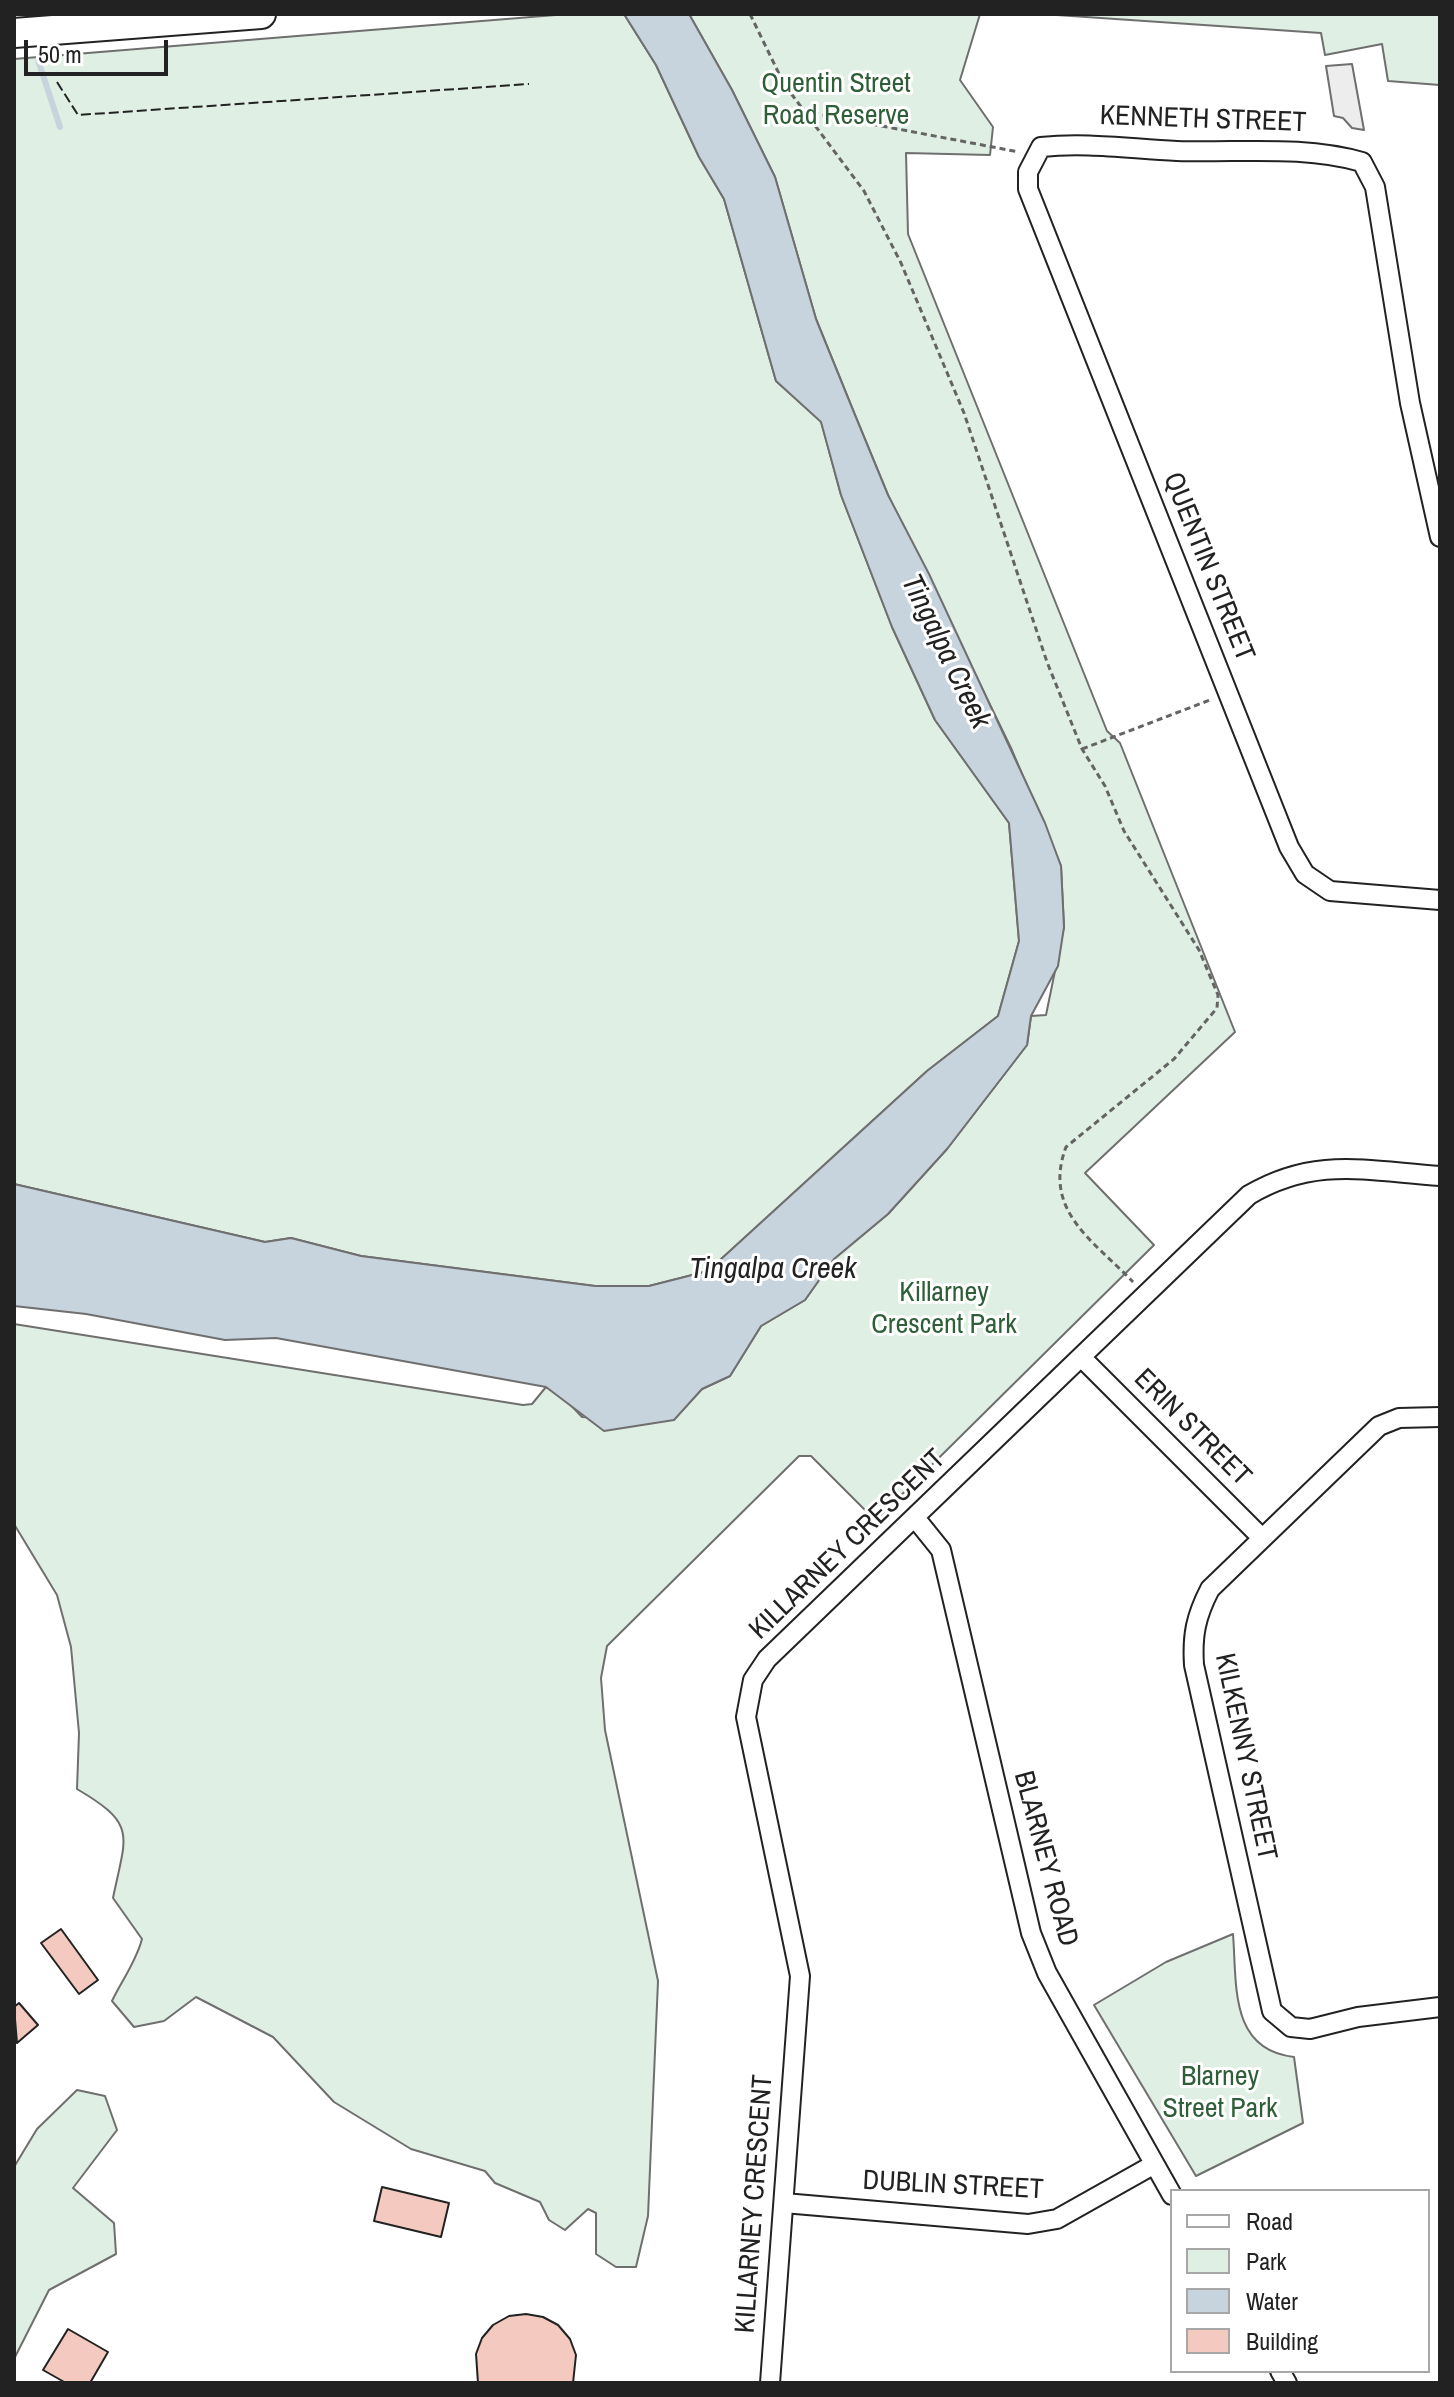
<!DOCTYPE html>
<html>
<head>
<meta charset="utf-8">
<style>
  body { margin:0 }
  #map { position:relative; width:1454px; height:2397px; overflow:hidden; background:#fff; font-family:"Archivo Narrow",sans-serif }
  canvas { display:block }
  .frame { position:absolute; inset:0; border:16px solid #222; pointer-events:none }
  .legend { position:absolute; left:1170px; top:2189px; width:260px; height:184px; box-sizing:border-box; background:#fff; border:2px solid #a7a7a7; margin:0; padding:10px 14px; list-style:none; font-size:24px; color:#222 }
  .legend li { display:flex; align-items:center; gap:16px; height:40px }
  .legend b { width:40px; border:2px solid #a7a7a7 }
  .scale { position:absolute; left:24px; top:40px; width:144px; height:36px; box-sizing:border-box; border:4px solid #222; border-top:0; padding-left:10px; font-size:24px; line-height:28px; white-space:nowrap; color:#222; -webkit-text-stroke:6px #fff; paint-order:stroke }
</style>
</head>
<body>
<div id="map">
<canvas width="1454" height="2397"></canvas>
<div class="frame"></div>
<ul class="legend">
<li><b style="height:10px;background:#fff"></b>Road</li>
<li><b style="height:22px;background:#e0efe3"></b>Park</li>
<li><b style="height:22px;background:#c7d3dd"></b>Water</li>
<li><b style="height:22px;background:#f3c9c0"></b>Building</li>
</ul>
<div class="scale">50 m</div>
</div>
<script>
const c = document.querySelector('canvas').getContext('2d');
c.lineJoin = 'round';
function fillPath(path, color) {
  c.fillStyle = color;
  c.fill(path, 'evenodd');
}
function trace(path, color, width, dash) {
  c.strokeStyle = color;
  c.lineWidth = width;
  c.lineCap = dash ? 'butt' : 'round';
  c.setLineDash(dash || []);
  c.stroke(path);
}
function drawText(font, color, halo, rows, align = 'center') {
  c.font = font + ' "Archivo Narrow",sans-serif';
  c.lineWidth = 6;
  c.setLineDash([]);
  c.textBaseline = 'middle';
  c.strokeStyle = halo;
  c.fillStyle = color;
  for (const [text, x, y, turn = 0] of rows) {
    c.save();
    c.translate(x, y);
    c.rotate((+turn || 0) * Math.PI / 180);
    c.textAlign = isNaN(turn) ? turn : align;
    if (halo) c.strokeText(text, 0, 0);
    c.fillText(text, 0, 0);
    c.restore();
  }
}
const green = new Path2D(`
  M 568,14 L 624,14 L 656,65 L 699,157 L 724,199 L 776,381 L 821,421 L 841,495 L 892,627 L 935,720 L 1009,823 L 1019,941 L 998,1016 L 927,1071 L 708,1271 L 649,1286 L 595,1286 L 361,1256 L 291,1238 L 265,1242 L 14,1184 L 14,59 Z
  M 689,14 L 980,14 L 960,80 L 993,127 L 990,155 L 906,153 L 908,234 L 1107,731 L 1120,743 L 1235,1032 L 1085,1173 L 1154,1245 L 870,1526 L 870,1515 L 811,1456 L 799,1456 L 607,1646 L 601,1678 L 605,1730 L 658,1981 L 648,2216 L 636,2267 L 616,2267 L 596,2254 L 596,2213 L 588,2209 L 565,2230 L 549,2220 L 540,2202 L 495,2183 L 485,2171 L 411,2149 L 334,2102 L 273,2037 L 196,1997 L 164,2021 L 134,2027 L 112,2001 C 122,1980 136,1962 142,1939 L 113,1898 C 126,1834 138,1825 77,1789 L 79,1733 L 71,1647 L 57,1595 L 14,1524 L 14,1324 L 523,1405 L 532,1404 L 546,1387 L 566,1400 L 582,1417 L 673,1420 L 702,1389 L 730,1376 L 761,1326 L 805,1300 L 834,1259 L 888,1214 L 947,1149 L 1027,1045 L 1031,1016 L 1046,1015 L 1064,927 L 1061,866 L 1011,748 L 888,495 L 855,415 L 816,319 L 775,177 L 732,90 Z
  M 1042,14 L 1440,14 L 1440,85 L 1388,81 L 1382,44 L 1325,55 L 1321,33 Z
  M 1233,1934 C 1237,1984 1229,2050 1294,2057 L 1303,2123 L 1196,2176 L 1094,2005 L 1166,1962 Z
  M 77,2090 L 105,2096 L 117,2130 L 73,2188 L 114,2223 L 116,2254 L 49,2290 L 14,2359 L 14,2167 L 37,2129 Z`);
fillPath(green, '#e0efe3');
trace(green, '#6f6f6f', 2);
const parking = new Path2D(`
  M 1352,64 L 1364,130 L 1352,128 L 1343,118 L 1334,116 L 1326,66 Z`);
fillPath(parking, '#ededed');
trace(parking, '#6f6f6f', 2);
const water = new Path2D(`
  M 624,14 L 689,14 L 732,90 L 775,177 L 816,319 L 855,415 L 888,495 L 929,574 L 1045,823 L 1061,866 L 1064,927 L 1058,966 L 1031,1016 L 1027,1045 L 947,1149 L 888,1214 L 834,1259 L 805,1300 L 761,1326 L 730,1376 L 702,1389 L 674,1420 L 604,1431 L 546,1387 L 276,1338 L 225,1340 L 86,1314 L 14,1306 L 14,1184 L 265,1242 L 291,1238 L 361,1256 L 595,1286 L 649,1286 L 708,1271 L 927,1071 L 998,1016 L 1019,941 L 1009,823 L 935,720 L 892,627 L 841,495 L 821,422 L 776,381 L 724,199 L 699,157 L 656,65 Z`);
fillPath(water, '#c7d3dd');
trace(water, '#6f6f6f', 2);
trace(new Path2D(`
  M 38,60 L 60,127`), '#c7d3dd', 6);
const building = new Path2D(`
  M 61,1929 L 98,1980 L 79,1994 L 41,1943 Z
  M 19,2003 L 38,2025 L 17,2043 L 14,2007 Z
  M 382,2187 L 449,2203 L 441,2237 L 374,2221 Z
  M 526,2314 L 543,2317 L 558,2325 L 570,2339 L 576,2355 L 573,2383 L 478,2383 L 476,2354 L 482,2338 L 493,2325 L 509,2316 Z
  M 68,2329 L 108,2352 L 90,2383 L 66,2383 L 43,2370 Z`);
fillPath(building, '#f3c9c0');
trace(building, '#222', 2);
const minor = new Path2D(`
  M 1440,537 L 1410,403 L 1375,187 L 1362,162 C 1303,145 1239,153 1177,151 C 1131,149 1087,142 1041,147 L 1028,172 L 1028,189 L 1289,847 L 1305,874 L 1330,891 L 1440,900
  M 1082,1358 L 1261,1537
  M 1440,1417 L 1399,1418 L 1379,1426 L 1210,1589 C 1196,1616 1192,1635 1194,1665 L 1272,2011 L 1291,2027 L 1310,2029 L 1358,2017 L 1440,2007
  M 916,1519 L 941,1550 L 1031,1933 L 1047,1973 L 1172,2195
  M 784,2203 L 1028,2224 L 1057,2219 L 1153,2165
  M 1280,2371 L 1287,2383
  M 770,2383 L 800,1976 L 746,1717 L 753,1680 L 767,1659 L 1249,1195 C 1315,1156 1367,1171 1440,1176`);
const trunk = new Path2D(`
  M 14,33 L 261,14`);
trace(minor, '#222', 22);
trace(trunk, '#222', 32);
trace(new Path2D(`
  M 750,14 L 784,84 L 864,191 L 901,263 L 964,413 L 1047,662 L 1082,749 L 1105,786 L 1124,831 L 1199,950 L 1218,995 L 1217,1008 L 1174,1059 L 1066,1147 C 1042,1211 1094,1241 1133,1282
  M 803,111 L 1019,152
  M 1082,749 L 1210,700`), '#646464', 3, [6, 4]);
trace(minor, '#fff', 18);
trace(trunk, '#fff', 28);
trace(new Path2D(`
  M 57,82 L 78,115 L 529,84`), '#222', 2, [10, 4]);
drawText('28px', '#2f5e38', '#fff', [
  ["Quentin Street",836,84],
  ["Road Reserve",836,116],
  ["Killarney",944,1293],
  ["Crescent Park",944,1325],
  ["Blarney",1220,2077],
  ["Street Park",1220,2109]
]);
drawText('28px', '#222', '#fff', [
  ["KENNETH STREET",1203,120,2],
  ["QUENTIN STREET",1208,567,68],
  ["ERIN STREET",1192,1428,45],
  ["KILLARNEY CRESCENT",848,1545,-44],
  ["KILKENNY STREET",1245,1757,78],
  ["BLARNEY ROAD",1045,1859,75],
  ["DUBLIN STREET",953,2186,3],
  ["KILLARNEY CRESCENT",755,2204,-86]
]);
drawText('italic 30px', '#222', '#fff', [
  ["Tingalpa Creek",945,652,64],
  ["Tingalpa Creek",773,1270]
]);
</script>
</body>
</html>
